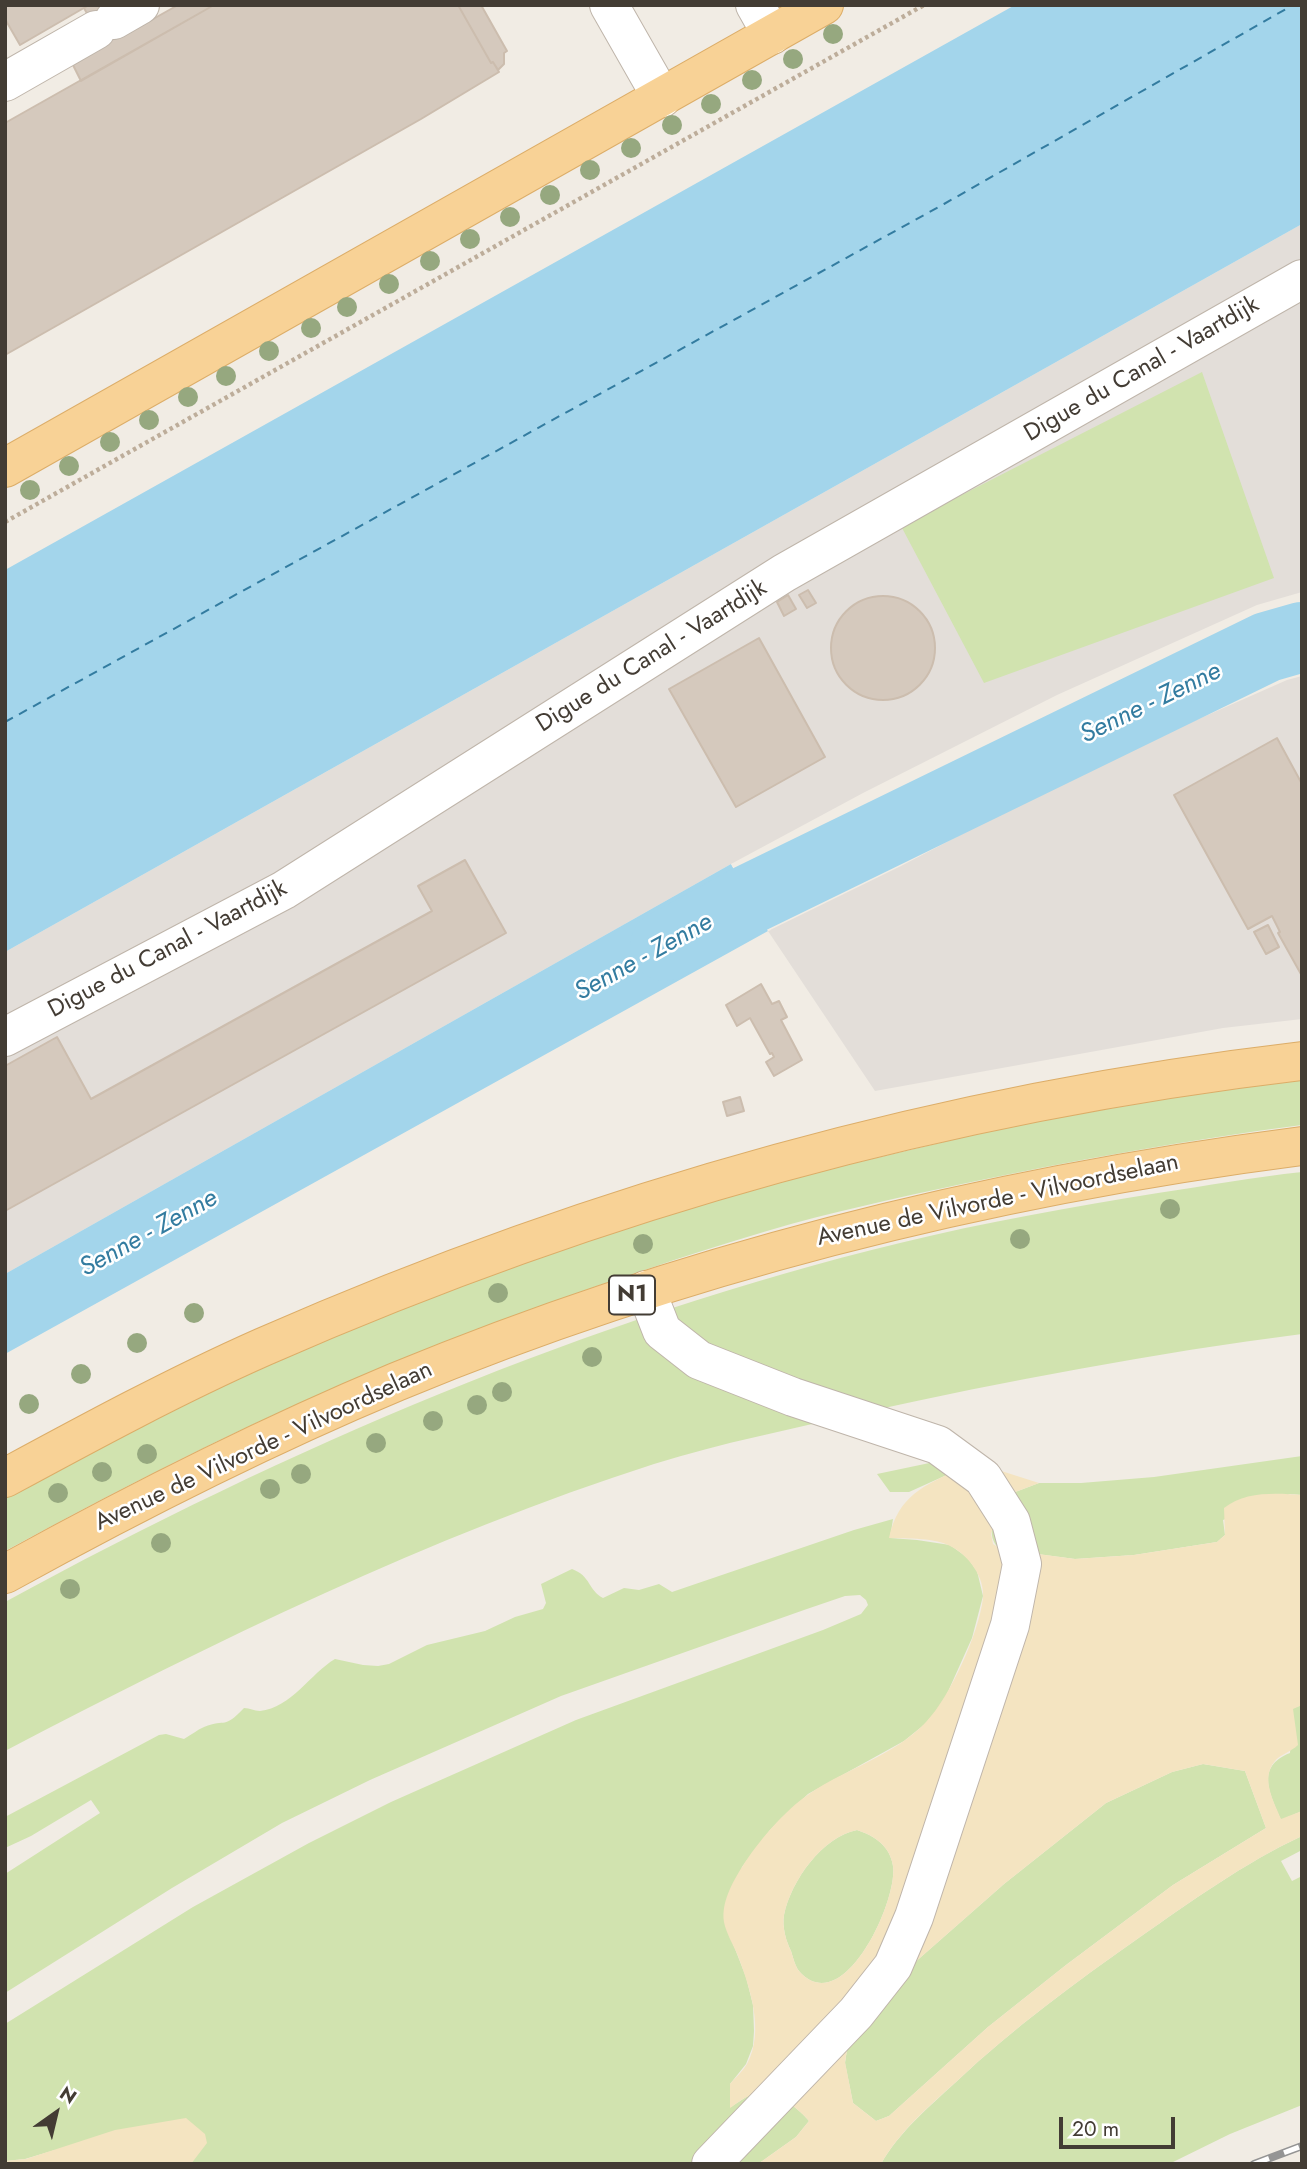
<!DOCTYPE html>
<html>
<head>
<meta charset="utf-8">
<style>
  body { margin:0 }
  #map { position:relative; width:1307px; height:2169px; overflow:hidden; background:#f1ece4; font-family:Jost,sans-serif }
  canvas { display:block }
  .frame { position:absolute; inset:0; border:7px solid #433c34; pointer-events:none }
  .north { position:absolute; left:21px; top:2078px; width:70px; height:70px; -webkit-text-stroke:5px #fff; paint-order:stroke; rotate:34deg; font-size:19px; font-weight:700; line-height:28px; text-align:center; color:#433c34 }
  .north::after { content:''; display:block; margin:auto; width:24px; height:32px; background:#433c34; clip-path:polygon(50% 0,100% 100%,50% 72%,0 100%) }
  .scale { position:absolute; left:1059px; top:2117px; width:116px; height:32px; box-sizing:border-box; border:4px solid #433c34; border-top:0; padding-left:9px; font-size:21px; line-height:24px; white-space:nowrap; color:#433c34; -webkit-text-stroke:5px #fff; paint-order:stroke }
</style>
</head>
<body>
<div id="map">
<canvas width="1307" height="2169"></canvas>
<div class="frame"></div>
<div class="north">N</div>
<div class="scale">20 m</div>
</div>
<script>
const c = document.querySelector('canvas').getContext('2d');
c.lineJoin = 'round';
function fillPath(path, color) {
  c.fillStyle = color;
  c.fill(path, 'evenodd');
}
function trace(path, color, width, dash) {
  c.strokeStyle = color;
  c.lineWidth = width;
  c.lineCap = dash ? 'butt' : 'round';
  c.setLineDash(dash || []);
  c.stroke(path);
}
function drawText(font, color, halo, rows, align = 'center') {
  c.font = font + ' Jost,sans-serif';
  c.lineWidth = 5;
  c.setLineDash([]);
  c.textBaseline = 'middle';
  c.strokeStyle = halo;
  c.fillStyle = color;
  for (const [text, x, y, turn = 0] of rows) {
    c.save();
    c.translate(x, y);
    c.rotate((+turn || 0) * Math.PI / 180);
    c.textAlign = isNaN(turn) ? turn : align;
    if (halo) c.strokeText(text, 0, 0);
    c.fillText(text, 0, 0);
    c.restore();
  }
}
fillPath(new Path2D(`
  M 1302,224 L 1302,592 L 1257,605 L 1057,695 L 863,793 L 731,864 L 5,1274 L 5,952 Z
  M 1302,676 L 1302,1019 L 1223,1028 L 875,1091 L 768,931 L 901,866 L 1092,766 L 1287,680 Z`), '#e3ded9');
fillPath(new Path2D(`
  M 1202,372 L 1274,578 L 984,683 L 901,526 Z
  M 1302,1079 L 1302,1125 C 1187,1140 1075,1160 962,1184 C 897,1198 831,1212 767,1231 C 604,1280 444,1339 289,1408 C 192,1451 98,1501 5,1551 L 5,1497 L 150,1421 L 269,1364 L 415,1303 L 526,1261 L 758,1186 L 1032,1121 L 1186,1095 Z
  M 1302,1172 L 1302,1334 C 1154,1353 1006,1381 861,1413 C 792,1429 721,1443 654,1464 C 429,1536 214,1642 5,1751 L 5,1602 C 288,1448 587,1319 900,1243 C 985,1222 1072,1207 1158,1193 C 1206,1186 1254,1177 1302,1172 Z
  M 1302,1456 L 1302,1495 L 1290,1494 L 1223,1520 L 1225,1535 L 1217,1542 L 1134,1555 L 1075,1559 L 1000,1549 C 984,1537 995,1513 1002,1497 L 1039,1483 L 1081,1483 L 1154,1477 Z
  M 958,1457 L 960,1469 L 909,1492 L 890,1492 L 877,1474 Z
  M 893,1519 L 890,1538 L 917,1540 L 950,1545 L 968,1558 L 977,1571 L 983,1596 L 972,1638 L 942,1705 L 925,1724 L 904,1741 L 808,1794 L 770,1830 L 742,1867 L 725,1923 L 746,1977 L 753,2005 L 754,2031 L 753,2046 L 746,2064 L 730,2084 L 731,2107 C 737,2103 744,2098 750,2095 C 772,2088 796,2105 809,2121 L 796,2137 L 758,2164 L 191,2164 L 195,2155 L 55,2150 L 25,2159 L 5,2161 L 5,2024 L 193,1907 L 309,1843 L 391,1802 L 576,1720 L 823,1630 L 861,1614 L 868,1605 L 866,1600 L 860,1595 L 845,1596 L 804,1610 L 561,1696 L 370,1780 L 282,1823 L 172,1888 L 5,1993 L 5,1874 L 100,1813 L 91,1800 L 31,1836 L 5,1848 L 5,1817 L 159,1735 L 166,1734 L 184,1739 C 191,1735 197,1730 204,1727 C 227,1718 223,1730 244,1708 C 250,1708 254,1711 260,1711 C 291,1708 311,1673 335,1659 L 363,1665 L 378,1666 L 389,1664 L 427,1645 L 485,1631 L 515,1617 L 543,1609 L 546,1603 L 541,1584 L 572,1569 C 591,1576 588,1590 603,1598 L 624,1588 L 639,1590 L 659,1584 L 672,1592 L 854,1530 Z
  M 1302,1705 L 1302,1811 L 1281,1820 C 1270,1793 1255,1767 1290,1753 L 1293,1708 Z
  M 1203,1764 L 1245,1771 L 1266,1828 L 1173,1885 L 1066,1965 L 988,2027 L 889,2116 L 876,2121 L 853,2103 L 845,2063 L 849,2037 L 913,1964 L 1004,1884 L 1106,1803 L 1172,1772 Z
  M 857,1830 C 875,1836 890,1846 893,1866 C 898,1901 843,2021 799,1971 C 795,1966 793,1957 791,1951 C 786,1941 782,1927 784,1915 C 791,1881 822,1837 857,1830 Z
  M 1302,1836 L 1302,1850 L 1281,1861 L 1292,1881 L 1302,1876 L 1302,2105 L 1230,2134 L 1169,2164 L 881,2164 C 899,2132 930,2106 956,2082 C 1013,2028 1076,1982 1140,1937 C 1192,1901 1244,1863 1302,1836 Z`), '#d1e3af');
fillPath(new Path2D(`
  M 960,1469 L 995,1469 L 1039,1483 L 1002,1497 L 991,1534 L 993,1544 L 1001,1549 L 1075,1559 L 1134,1555 L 1217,1542 L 1225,1535 L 1224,1508 C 1245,1491 1276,1493 1302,1495 L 1302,1705 L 1293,1709 L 1298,1745 C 1291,1752 1279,1755 1275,1761 C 1260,1778 1274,1802 1281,1819 L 1302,1811 L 1302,1836 C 1244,1863 1192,1901 1140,1937 C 1076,1982 1013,2028 956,2082 C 929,2106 899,2132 881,2164 L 758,2164 L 796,2137 L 809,2121 C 796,2105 771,2088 749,2096 C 743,2098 736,2104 730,2108 L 730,2084 C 735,2078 743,2071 747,2064 C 765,2031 750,1988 738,1956 C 734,1946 726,1933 724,1922 C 721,1903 732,1883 742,1867 C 757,1843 785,1810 809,1794 C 847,1768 894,1756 926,1722 C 950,1697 979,1633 983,1598 C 985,1578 969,1556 952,1547 C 935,1537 908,1539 889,1538 C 898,1496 924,1485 960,1469 ZM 1203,1764 L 1245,1771 L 1266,1828 L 1173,1885 L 1066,1965 L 988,2027 L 889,2116 L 876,2121 L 853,2103 L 845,2062 L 849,2037 L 913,1964 L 1004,1884 L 1106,1803 L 1172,1772 ZM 857,1830 C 875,1836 890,1846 893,1866 C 898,1901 843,2021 799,1971 C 795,1966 793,1957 791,1951 C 786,1941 782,1927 784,1915 C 791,1881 822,1837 857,1830 Z
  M 186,2118 L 205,2134 L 207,2143 L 191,2164 L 5,2164 L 5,2161 L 26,2159 L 115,2130 Z`), '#f4e4c1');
fillPath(new Path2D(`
  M 1015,5 L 1302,5 L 1302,224 L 5,952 L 5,570 Z
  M 731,864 L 768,931 L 5,1354 L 5,1274 Z`), '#a3d5eb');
fillPath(new Path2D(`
  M 734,863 L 753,897 L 771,930 L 768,931 L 731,864 Z`), '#f1ece4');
trace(new Path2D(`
  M 665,946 L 750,899 L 1267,647 L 1302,637`), '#a3d5eb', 70);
trace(new Path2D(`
  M 5,722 L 944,204 L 1293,5`), '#337ca0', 2, [9, 7]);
const building = new Path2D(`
  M 5,5 L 89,5 L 20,45 L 5,19 Z
  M 89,5 L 106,5 L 123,36 L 178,5 L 214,5 L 81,81 L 73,65 L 105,46 L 84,8 Z
  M 214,5 L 458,5 L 491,63 L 493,62 L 499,72 L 421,119 L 5,355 L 5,123 Z
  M 458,5 L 481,5 L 507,51 L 504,53 L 504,64 L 498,70 L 493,62 L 491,63 Z
  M 808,590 L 816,603 L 807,608 L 799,595 Z
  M 788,595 L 796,609 L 784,616 L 777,602 Z
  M831 648a52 52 0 1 1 104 0a52 52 0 1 1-104 0Z
  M 759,638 L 825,757 L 736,807 L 669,689 Z
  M 1277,738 L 1302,784 L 1302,976 L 1278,933 L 1280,932 L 1272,916 L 1248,929 L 1174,795 Z
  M 465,860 L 506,933 L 5,1211 L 5,1066 L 57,1037 L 91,1099 L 432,911 L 418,886 Z
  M 1268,925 L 1279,947 L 1266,954 L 1254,932 Z
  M 761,984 L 772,1004 L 779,1001 L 787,1017 L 781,1020 L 802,1060 L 774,1076 L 766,1062 L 774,1057 L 772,1053 L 770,1054 L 750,1018 L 737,1026 L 726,1005 Z
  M 740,1097 L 744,1111 L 727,1116 L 723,1102 Z`);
fillPath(building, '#d5c9bd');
trace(building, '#ccbdae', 2);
const minor = new Path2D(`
  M 609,5 L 662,98
  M 755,5 L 772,35
  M 114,20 L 140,5
  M 5,82 L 96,30
  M 5,1037 L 284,890 L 784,573 L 1302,279
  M 646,1290 L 662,1331 L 699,1360 L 793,1397 L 938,1445 L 983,1478 L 1011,1522 L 1022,1564 L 1010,1625 L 914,1917 L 893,1966 L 856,2013 L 711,2164`);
const major = new Path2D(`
  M 5,468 L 824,5
  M 5,1478 C 90,1432 175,1386 263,1347 C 593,1202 943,1103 1302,1061
  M 5,1574 C 132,1504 262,1438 396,1382 C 686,1262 991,1186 1302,1146`);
trace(minor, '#bfb5aa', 40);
trace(major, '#dcad68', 40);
trace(new Path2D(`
  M 5,522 L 924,5`), '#bdad9a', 4.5, [3.5, 3.5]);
trace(minor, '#fff', 38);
trace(major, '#f8d296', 38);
const rail = new Path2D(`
  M 1254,2164 L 1302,2146`);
trace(rail, '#949494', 8);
trace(rail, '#fff', 5, [16]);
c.fillStyle = '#96a87f';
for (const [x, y] of [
  [833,34],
  [793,59],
  [752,80],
  [711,104],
  [672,125],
  [631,148],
  [590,170],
  [550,195],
  [510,217],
  [470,239],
  [430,261],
  [389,284],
  [347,307],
  [311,328],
  [269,351],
  [226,376],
  [188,397],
  [149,420],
  [110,442],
  [69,466],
  [30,490],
  [1170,1209],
  [1020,1239],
  [643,1244],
  [498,1293],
  [194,1313],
  [137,1343],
  [592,1357],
  [81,1374],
  [502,1392],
  [29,1404],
  [477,1405],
  [433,1421],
  [376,1443],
  [147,1454],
  [102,1472],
  [301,1474],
  [270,1489],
  [58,1493],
  [161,1543],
  [70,1589]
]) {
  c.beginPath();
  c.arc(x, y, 10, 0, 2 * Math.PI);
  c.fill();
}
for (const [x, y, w] of [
  [632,1295,46]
]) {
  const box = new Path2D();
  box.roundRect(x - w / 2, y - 19.5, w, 39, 5);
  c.fillStyle = '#fff';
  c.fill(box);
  trace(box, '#433c34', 2);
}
drawText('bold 23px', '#433c34', null, [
  ["N1",632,1295]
]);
drawText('24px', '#433c34', '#fff', [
  ["Digue du Canal - Vaartdijk",1142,370,-30],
  ["Digue du Canal - Vaartdijk",652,657,-32],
  ["Digue du Canal - Vaartdijk",168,950,-28],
  ["Avenue de Vilvorde - Vilvoordselaan",998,1201,-12],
  ["Avenue de Vilvorde - Vilvoordselaan",264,1447,-25]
]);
drawText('italic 26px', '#337ca0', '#fff', [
  ["Senne - Zenne",1151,704,-26],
  ["Senne - Zenne",644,958,-29],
  ["Senne - Zenne",149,1234,-29]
]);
</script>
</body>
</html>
